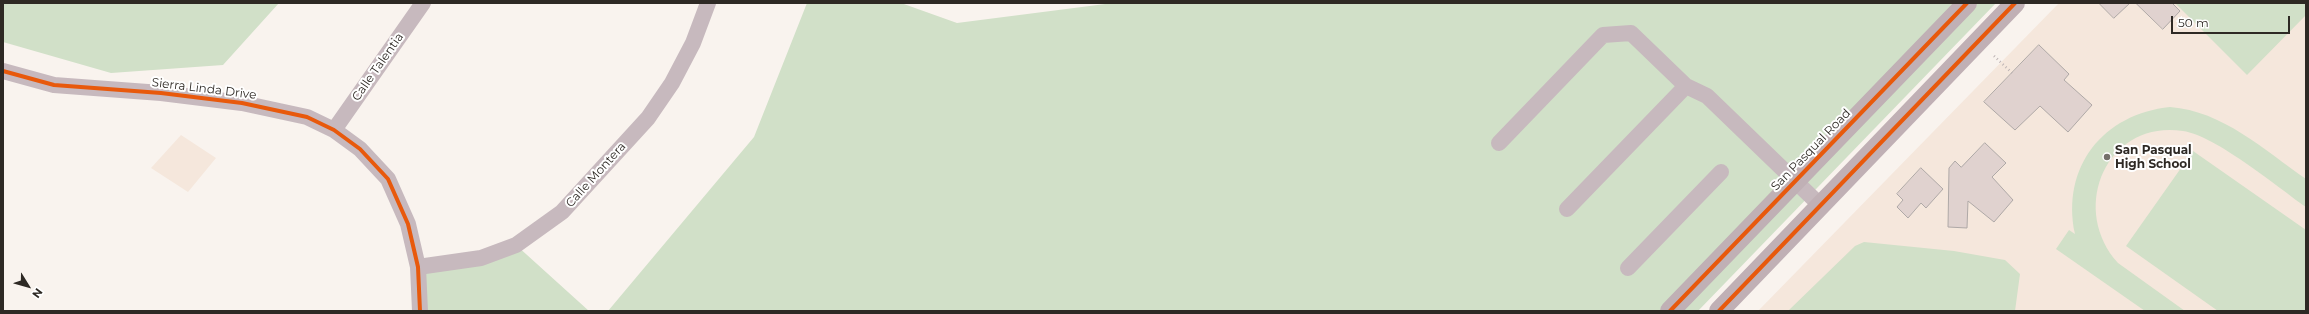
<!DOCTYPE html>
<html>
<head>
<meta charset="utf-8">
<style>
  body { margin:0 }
  #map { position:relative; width:2309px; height:314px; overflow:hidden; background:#f9f3ee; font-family:Montserrat,sans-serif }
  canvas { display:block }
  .frame { position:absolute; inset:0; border:4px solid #2e2924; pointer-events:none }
  .north { position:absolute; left:8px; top:266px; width:40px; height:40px; -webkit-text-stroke:3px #fff; paint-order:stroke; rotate:127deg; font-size:11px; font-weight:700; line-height:16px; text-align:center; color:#2e2924 }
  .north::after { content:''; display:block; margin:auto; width:14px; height:18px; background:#2e2924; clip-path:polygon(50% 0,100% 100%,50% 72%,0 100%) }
  .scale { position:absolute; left:2171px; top:16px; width:119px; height:18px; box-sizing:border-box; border:2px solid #2e2924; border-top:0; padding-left:5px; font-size:12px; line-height:14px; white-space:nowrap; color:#2e2924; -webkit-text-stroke:3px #fff; paint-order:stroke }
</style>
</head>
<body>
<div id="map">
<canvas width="2309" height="314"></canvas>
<div class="frame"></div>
<div class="north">N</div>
<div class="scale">50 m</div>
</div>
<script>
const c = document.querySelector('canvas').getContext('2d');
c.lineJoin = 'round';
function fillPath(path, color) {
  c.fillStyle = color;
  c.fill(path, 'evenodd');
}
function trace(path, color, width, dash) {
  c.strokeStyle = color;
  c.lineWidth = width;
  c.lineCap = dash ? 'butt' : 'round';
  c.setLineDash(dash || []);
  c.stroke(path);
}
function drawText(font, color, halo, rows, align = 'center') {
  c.font = font + ' Montserrat,sans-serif';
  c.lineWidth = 4;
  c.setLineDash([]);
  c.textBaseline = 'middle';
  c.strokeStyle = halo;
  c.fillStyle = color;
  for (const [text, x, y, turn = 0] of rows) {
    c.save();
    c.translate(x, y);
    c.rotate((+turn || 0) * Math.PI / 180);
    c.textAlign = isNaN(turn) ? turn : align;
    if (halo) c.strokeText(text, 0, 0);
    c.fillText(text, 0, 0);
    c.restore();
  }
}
fillPath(new Path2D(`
  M 2059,3 L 2306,3 L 2306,311 L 1758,311 Z
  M 181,135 L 216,158 L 188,192 L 151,168 Z`), '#f5e7dc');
fillPath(new Path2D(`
  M 3,3 L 279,3 L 223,65 L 111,73 L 3,42 Z
  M 807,3 L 901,3 L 957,23 L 1113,3 L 1996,3 L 1698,311 L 608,311 L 754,137 Z
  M 2175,3 L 2306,3 L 2306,15 L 2247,75 Z
  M 2170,107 C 2223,111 2264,150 2306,179 L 2306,207 C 2276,186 2216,136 2183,131 C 2108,119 2068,207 2118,263 L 2185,311 L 2145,311 L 2056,249 L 2069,230 L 2075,234 C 2061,167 2103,114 2170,107 Z
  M 2193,151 L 2306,230 L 2306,311 L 2218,311 L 2126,246 Z
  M 1864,242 L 1954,251 L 2005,260 L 2020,274 L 2015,311 L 1788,311 L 1855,246 Z
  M 516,245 L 589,311 L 420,311 L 418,267 Z`), '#d1e0c8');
const building = new Path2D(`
  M 2099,3 L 2130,3 L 2114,18 Z
  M 2136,3 L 2172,3 L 2180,11 L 2163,29 Z
  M 2039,45 L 2069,74 L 2064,80 L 2092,105 L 2068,132 L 2040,106 L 2015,130 L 1984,102 Z
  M 1985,143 L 2006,163 L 1992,177 L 2013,200 L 1994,222 L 1968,201 L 1967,228 L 1948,227 L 1949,168 L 1955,161 L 1961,167 Z
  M 1921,168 L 1943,189 L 1926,208 L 1921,203 L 1908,218 L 1897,207 L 1903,200 L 1897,194 Z`);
fillPath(building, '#e0d2cf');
trace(building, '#afa9a7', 1);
trace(new Path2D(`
  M 1994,56 L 2012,73`), '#bbb2b3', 2.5, [1, 3]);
trace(new Path2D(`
  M 3,71 L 54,85 L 161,93 L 242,103 L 307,117 L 334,130 L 360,149 L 388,179 L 408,224 L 418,267 L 420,311
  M 334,130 L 423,3
  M 1499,143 L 1603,35 L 1631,33 L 1686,86 L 1707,96 L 1821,206
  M 1567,209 L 1686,86
  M 418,267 L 481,258 L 516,245 L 562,212 L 648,118 L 672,83 L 693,43 L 708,3
  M 1628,268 L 1721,172`), '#c7b9be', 16);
trace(new Path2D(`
  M 1670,311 L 1967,3
  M 1719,311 L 2015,3`), '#c0b0b5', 20);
trace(new Path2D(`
  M 3,71 L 54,85 L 161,93 L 242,103 L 307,117 L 334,130 L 360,149 L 388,179 L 408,224 L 418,267 L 420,311
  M 1670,311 L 1967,3
  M 1719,311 L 2015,3`), '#e8590c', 4);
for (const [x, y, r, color] of [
  [2107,157,4,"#75706b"]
]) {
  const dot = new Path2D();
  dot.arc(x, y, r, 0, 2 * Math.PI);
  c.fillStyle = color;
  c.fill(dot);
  trace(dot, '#fff', 1.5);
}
drawText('12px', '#2e2924', '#fff', [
  ["Calle Talentia",378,67,-55],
  ["Sierra Linda Drive",204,89,7],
  ["San Pasqual Road",1811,150,-46],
  ["Calle Montera",596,175,-48]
]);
drawText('bold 12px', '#2e2924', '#fff', [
  ["San Pasqual",2115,150],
  ["High School",2115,164]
], 'left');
</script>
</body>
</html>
